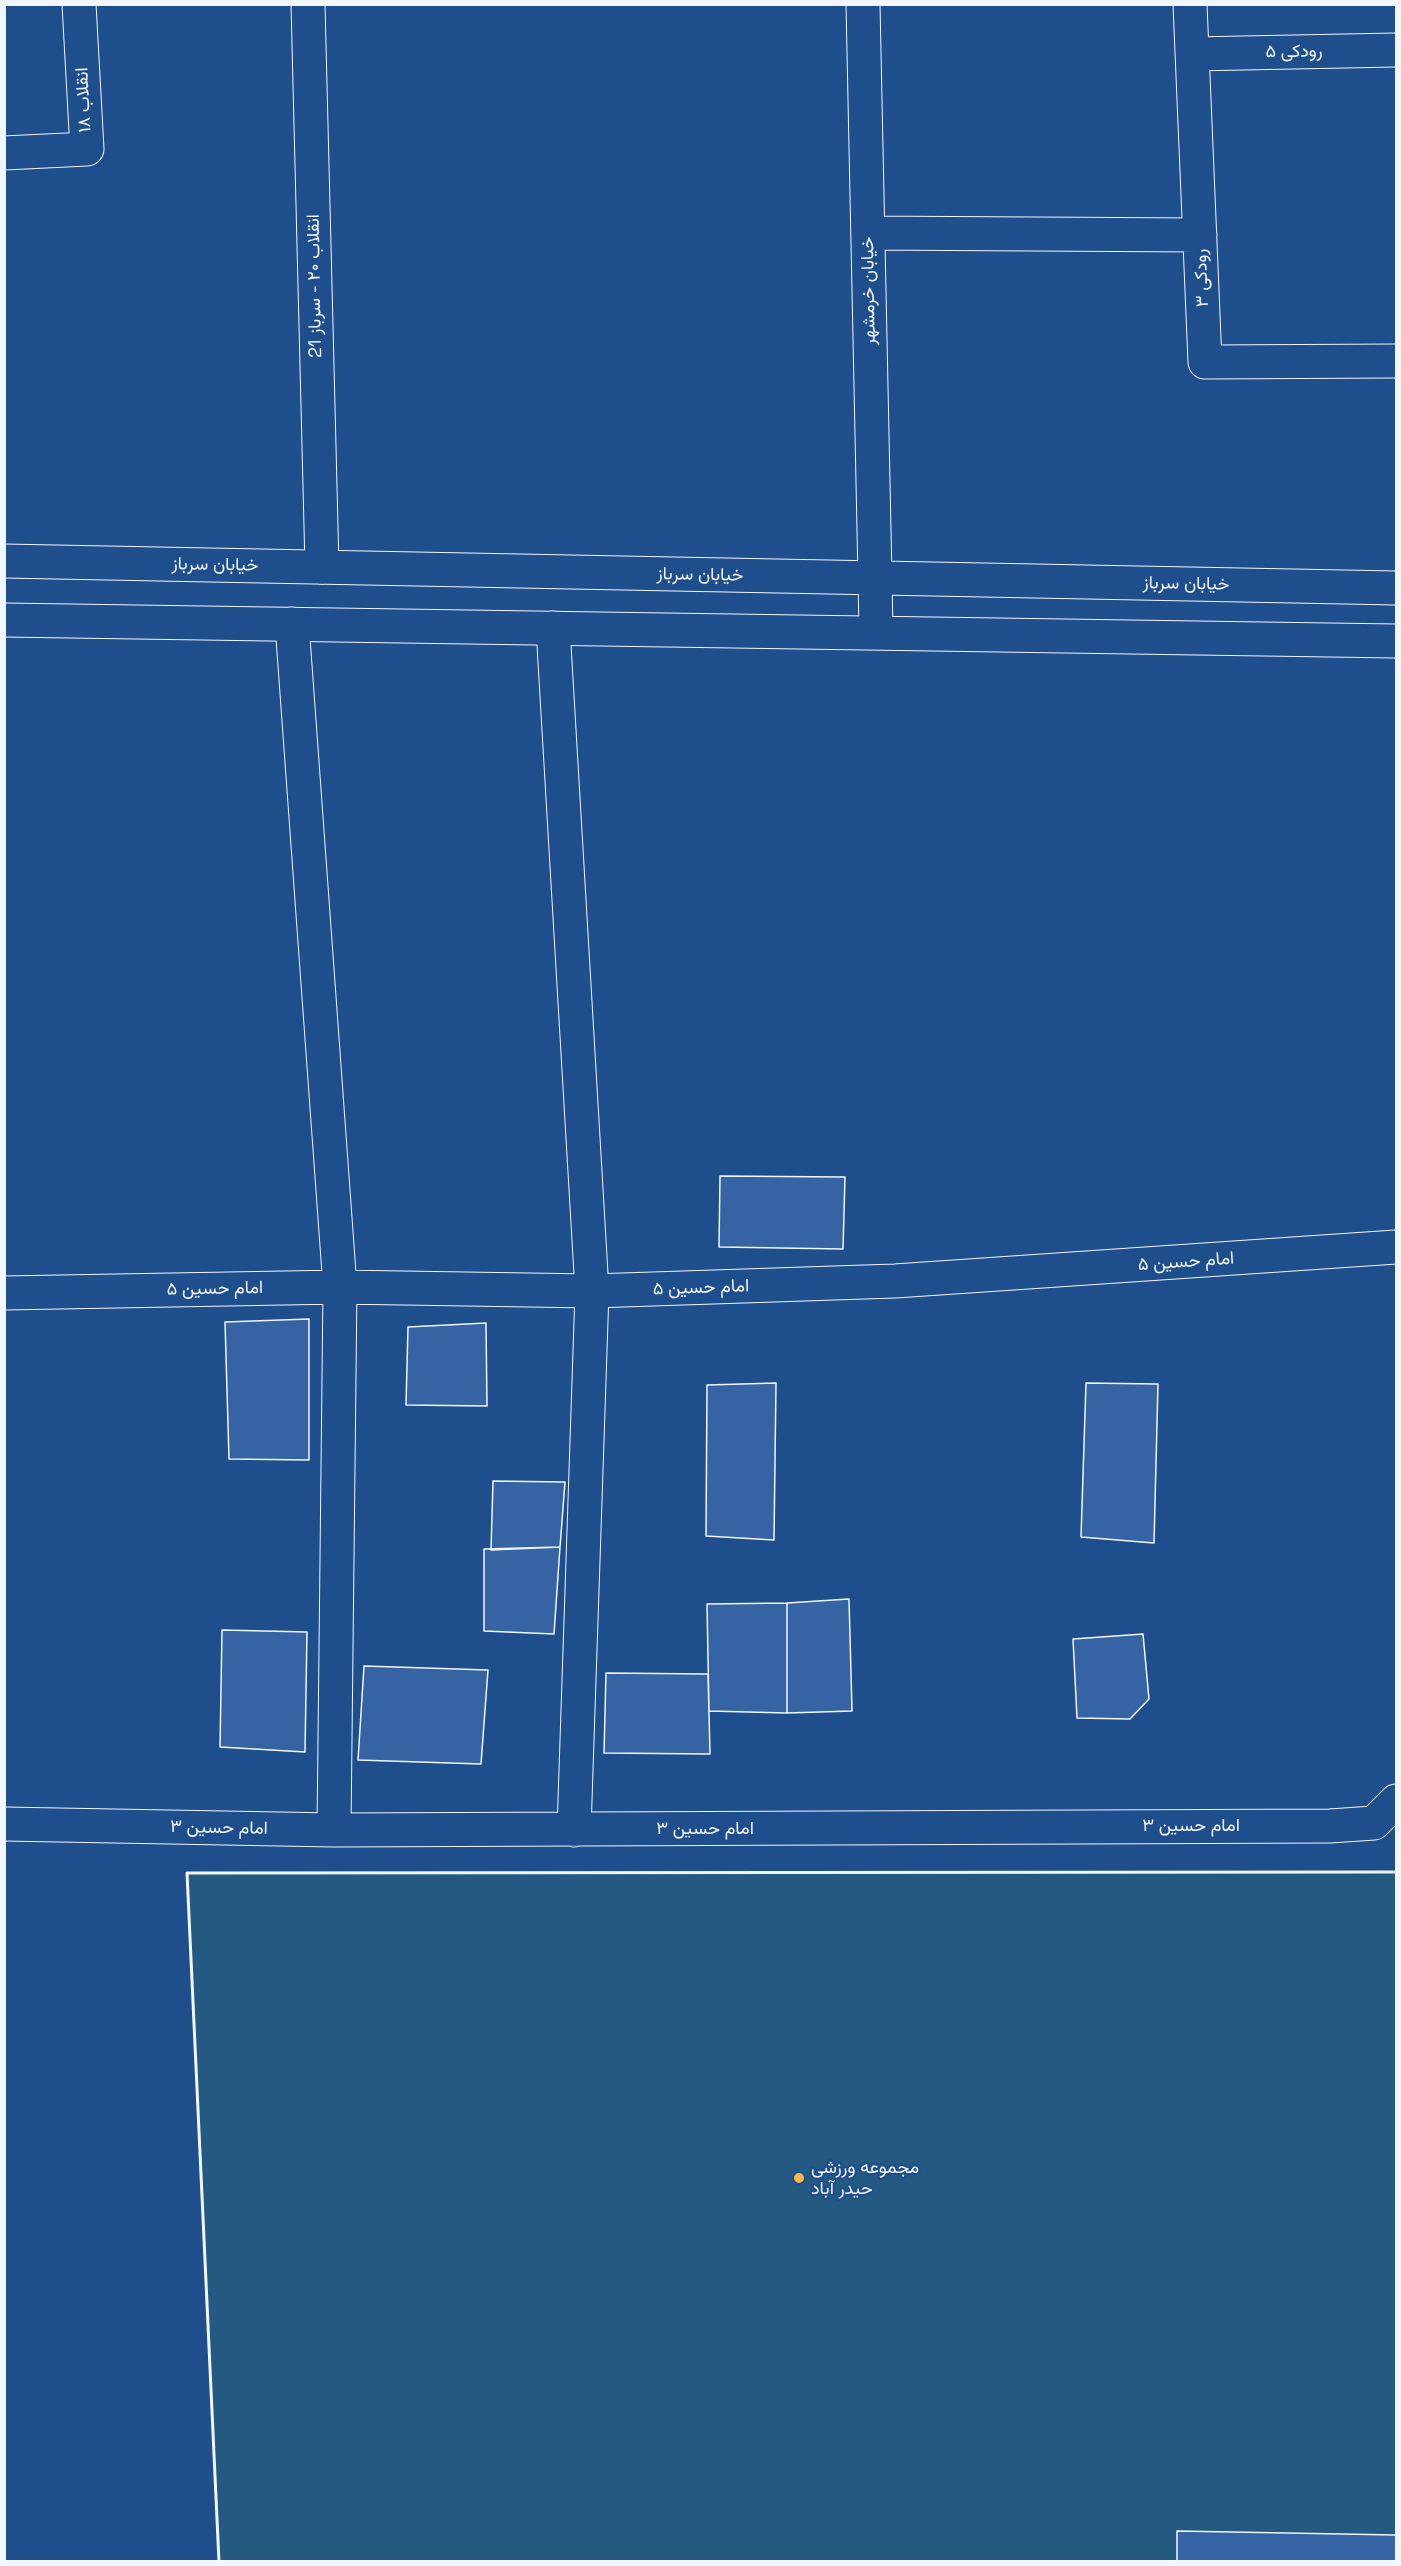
<!DOCTYPE html>
<html>
<head>
<meta charset="utf-8">
<style>
  body { margin:0 }
  #map { position:relative; width:1401px; height:2566px; overflow:hidden; background:#1f4e8c; font-family:"Space Grotesk",sans-serif }
  canvas { display:block }
  .frame { position:absolute; inset:0; border:6px solid #f2f6ff; pointer-events:none }
</style>
</head>
<body>
<div id="map">
<canvas width="1401" height="2566"></canvas>
<div class="frame"></div>
</div>
<script>
const c = document.querySelector('canvas').getContext('2d');
c.lineJoin = 'round';
function fillPath(path, color) {
  c.fillStyle = color;
  c.fill(path, 'evenodd');
}
function trace(path, color, width, dash) {
  c.strokeStyle = color;
  c.lineWidth = width;
  c.lineCap = dash ? 'butt' : 'round';
  c.setLineDash(dash || []);
  c.stroke(path);
}
function drawText(font, color, halo, rows, align = 'center') {
  c.font = font + ' "Space Grotesk",Vazirmatn,sans-serif';
  c.lineWidth = 4.5;
  c.setLineDash([]);
  c.textBaseline = 'middle';
  c.strokeStyle = halo;
  c.fillStyle = color;
  for (const [text, x, y, turn = 0] of rows) {
    c.save();
    c.translate(x, y);
    c.rotate((+turn || 0) * Math.PI / 180);
    c.textAlign = isNaN(turn) ? turn : align;
    if (halo) c.strokeText(text, 0, 0);
    c.fillText(text, 0, 0);
    c.restore();
  }
}
const green = new Path2D(`
  M 1396,1872 L 1396,2561 L 219,2561 L 187,1873 Z`);
fillPath(green, '#245a82');
trace(green, '#a8bbd7', 1.5);
const building = new Path2D(`
  M 720,1176 L 845,1177 L 843,1249 L 719,1247 Z
  M 309,1319 L 309,1460 L 229,1459 L 225,1322 Z
  M 486,1323 L 487,1406 L 406,1405 L 408,1327 Z
  M 776,1383 L 774,1540 L 706,1536 L 707,1385 Z
  M 1086,1383 L 1158,1384 L 1154,1543 L 1081,1537 Z
  M 493,1481 L 565,1482 L 560,1547 L 491,1550 Z
  M 560,1547 L 554,1634 L 484,1631 L 484,1549 Z
  M 849,1599 L 852,1711 L 787,1713 L 787,1603 Z
  M 787,1603 L 787,1713 L 709,1711 L 707,1604 Z
  M 222,1630 L 307,1632 L 305,1752 L 220,1747 Z
  M 1143,1634 L 1149,1699 L 1130,1719 L 1077,1718 L 1073,1639 Z
  M 364,1666 L 488,1670 L 481,1764 L 358,1760 Z
  M 606,1673 L 708,1674 L 710,1754 L 604,1753 Z
  M 1177,2531 L 1396,2535 L 1396,2562 L 1177,2562 Z`);
fillPath(building, '#3563a3');
trace(building, '#f2f6ff', 1.5);
const minor = new Path2D(`
  M 308,4 L 322,567
  M 863,4 L 875,578
  M 1190,4 L 1205,362 L 1396,361
  M 1192,54 L 1396,50
  M 4,153 L 87,149 L 79,4
  M 868,233 L 1200,235
  M 292,624 L 340,1287 L 334,1830
  M 553,628 L 592,1291 L 574,1830
  M 4,1293 L 340,1287 L 592,1291 L 895,1281 L 1396,1247
  M 4,1824 L 334,1830 L 1330,1826 L 1374,1823 L 1396,1801`);
const major = new Path2D(`
  M 4,561 L 1396,588
  M 875,578 L 876,632
  M 4,620 L 1396,641`);
trace(minor, '#f2f6ff', 35);
trace(major, '#f2f6ff', 35);
trace(minor, '#1f4e8c', 33);
trace(major, '#1f4e8c', 33);
trace(new Path2D(`
  M 219,2562 L 187,1873 L 1396,1872`), '#f2f6ff', 3);
for (const [x, y, r, color] of [
  [799,2178,6,"#ffb74d"]
]) {
  const dot = new Path2D();
  dot.arc(x, y, r, 0, 2 * Math.PI);
  c.fillStyle = color;
  c.fill(dot);
  trace(dot, '#1f4e8c', 2);
}
drawText('18px', '#f2f6ff', '#1f4e8c', [
  ["رودکی ۵",1294,52,-1],
  ["انقلاب ۱۸",84,100,-93],
  ["رودکی ۳",1202,278,-92],
  ["انقلاب ۲۰ - سرباز 21",315,286,-91],
  ["خیابان خرمشهر",869,291,-91],
  ["خیابان سرباز",215,565,1],
  ["خیابان سرباز",700,575,1],
  ["خیابان سرباز",1186,584,1],
  ["امام حسین ۵",1186,1262,-4],
  ["امام حسین ۵",701,1288,-2],
  ["امام حسین ۵",215,1289,-1],
  ["امام حسین ۳",1191,1826],
  ["امام حسین ۳",219,1828,1],
  ["امام حسین ۳",705,1829]
]);
drawText('18px', '#f2f6ff', '#1f4e8c', [
  ["مجموعه ورزشی",811,2168],
  ["حیدر آباد",811,2189]
], 'left');
</script>
</body>
</html>
